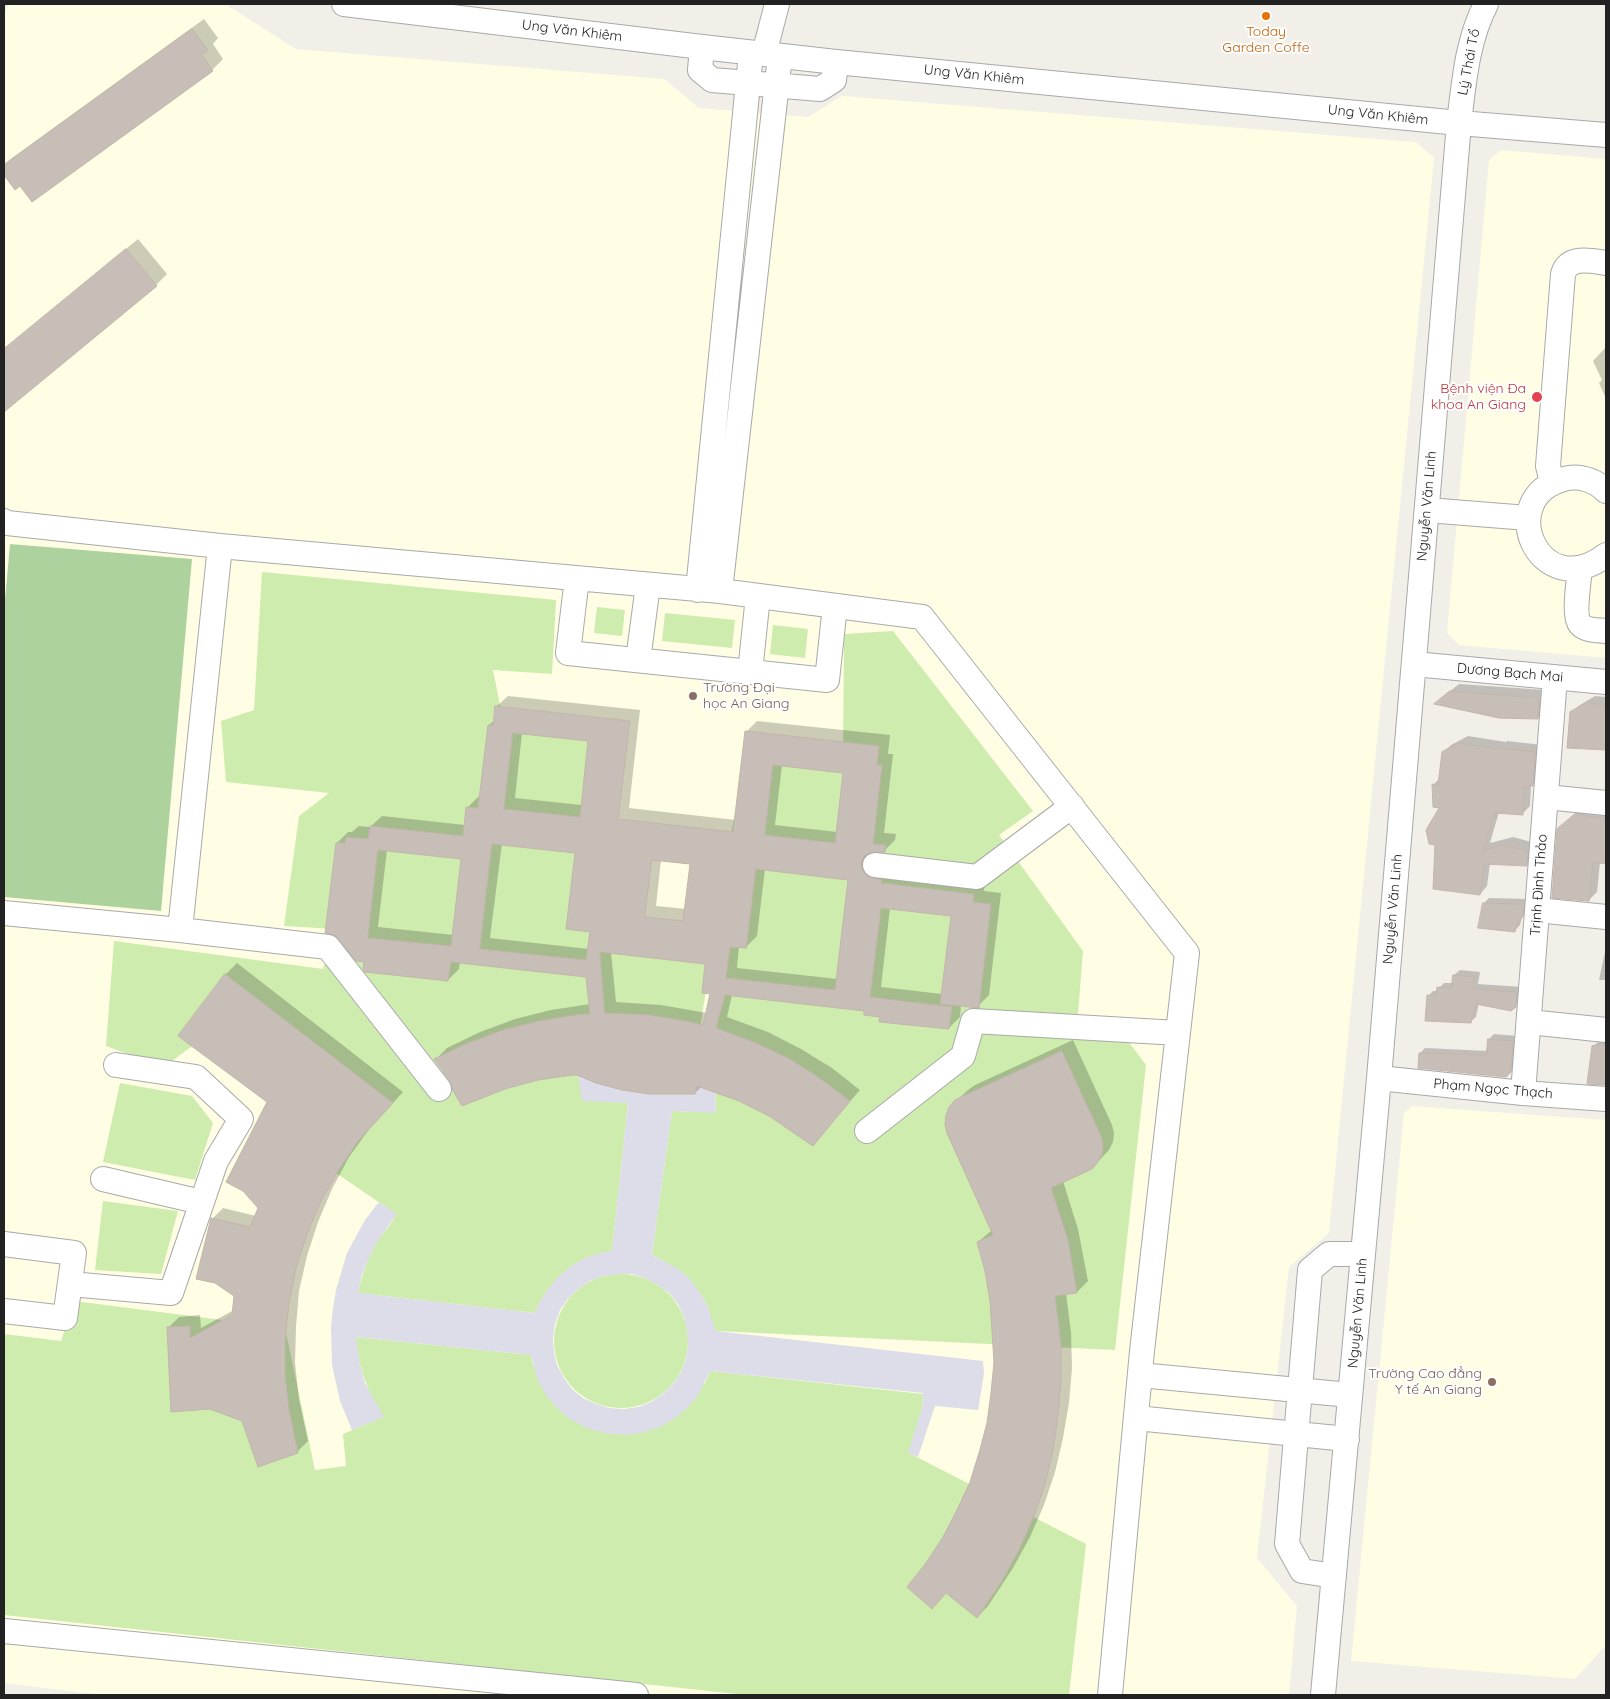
<!DOCTYPE html>
<html>
<head>
<meta charset="utf-8">
<style>
  body { margin:0 }
  #map { position:relative; width:1610px; height:1699px; overflow:hidden; background:#f2eee8; font-family:Quicksand,sans-serif }
  canvas { display:block }
  .frame { position:absolute; inset:0; border:5px solid #222; pointer-events:none }
</style>
</head>
<body>
<div id="map">
<canvas width="1610" height="1699"></canvas>
<div class="frame"></div>
</div>
<script>
const c = document.querySelector('canvas').getContext('2d');
c.lineJoin = 'round';
function fillPath(path, color) {
  c.fillStyle = color;
  c.fill(path, 'evenodd');
}
function trace(path, color, width, dash) {
  c.strokeStyle = color;
  c.lineWidth = width;
  c.lineCap = dash ? 'butt' : 'round';
  c.setLineDash(dash || []);
  c.stroke(path);
}
function drawText(font, color, halo, rows, align = 'center') {
  c.font = font + ' Quicksand,sans-serif';
  c.lineWidth = 4;
  c.setLineDash([]);
  c.textBaseline = 'middle';
  c.strokeStyle = halo;
  c.fillStyle = color;
  for (const [text, x, y, turn = 0] of rows) {
    c.save();
    c.translate(x, y);
    c.rotate((+turn || 0) * Math.PI / 180);
    c.textAlign = isNaN(turn) ? turn : align;
    if (halo) c.strokeText(text, 0, 0);
    c.fillText(text, 0, 0);
    c.restore();
  }
}
fillPath(new Path2D(`
  M 9,4 L 225,4 L 296,49 L 664,79 L 699,108 L 808,117 L 842,96 L 1416,142 L 1434,158 L 1329,1233 L 1289,1267 L 1257,1558 L 1297,1606 L 1289,1695 L 103,1695 L 4,1683 L 4,14 Z
  M 1501,150 L 1606,159 L 1606,658 L 1459,645 L 1447,633 L 1489,160 Z
  M 1412,1106 L 1606,1120 L 1606,1645 L 1575,1679 L 1351,1661 L 1404,1113 Z`), '#fffee4');
fillPath(new Path2D(`
  M 262,572 L 556,600 L 552,674 L 493,670 L 502,715 L 605,723 L 619,925 L 709,940 L 748,750 L 843,760 L 844,634 L 893,631 L 1033,811 L 999,835 L 1083,951 L 1076,1039 L 1128,1041 L 1146,1065 L 1115,1350 L 716,1331 C 711,1324 711,1314 707,1305 C 699,1286 671,1263 652,1255 L 672,1111 L 716,1112 L 710,966 L 698,1040 L 573,1038 L 628,1103 L 612,1251 C 577,1257 548,1280 535,1313 L 358,1293 C 362,1275 368,1257 378,1240 C 384,1232 393,1223 396,1214 L 320,1162 L 330,1112 L 199,1041 L 164,1067 L 106,1046 L 114,941 L 323,969 L 335,929 L 284,926 L 299,816 L 329,793 L 226,782 L 221,721 L 254,710 Z
  M 597,607 L 625,610 L 622,636 L 594,633 Z
  M 665,613 L 735,620 L 732,648 L 662,641 Z
  M 773,625 L 808,629 L 805,658 L 770,654 Z
  M 120,1083 L 192,1096 L 213,1123 L 195,1180 L 103,1162 Z
  M 103,1201 L 178,1211 L 161,1274 L 95,1270 Z
  M554 1341a67 67 0 1 1 134 0a67 67 0 1 1-134 0Z
  M 74,1301 L 285,1328 L 315,1470 L 346,1466 L 343,1434 L 383,1417 C 368,1392 358,1367 355,1337 L 531,1355 L 533,1365 L 596,1431 L 705,1383 L 710,1371 L 923,1394 L 922,1408 L 909,1453 L 1086,1544 L 1069,1695 L 746,1695 L 4,1615 L 4,1334 L 61,1341 Z`), '#ceecae');
fillPath(new Path2D(`
  M 10,544 L 192,559 L 161,911 L 4,897 L 4,611 Z`), '#aed29d');
fillPath(new Path2D(`
  M 578,1075 L 622,1090 L 649,1094 L 695,1094 L 697,1086 L 715,1092 L 716,1113 L 672,1111 L 652,1255 L 677,1268 L 689,1278 L 699,1291 L 707,1305 L 716,1331 L 983,1361 L 984,1374 L 978,1410 L 935,1406 L 918,1457 L 908,1453 L 922,1408 L 923,1393 L 710,1371 L 697,1397 L 686,1409 L 674,1419 L 660,1427 L 644,1432 L 628,1435 L 612,1434 L 596,1431 L 582,1426 L 568,1418 L 556,1407 L 546,1395 L 538,1381 L 531,1355 L 356,1337 L 360,1365 L 365,1383 L 384,1417 L 352,1430 L 340,1401 L 332,1365 L 331,1327 L 333,1308 L 336,1290 L 347,1253 L 365,1220 L 379,1202 L 397,1214 L 377,1242 L 369,1258 L 362,1275 L 358,1293 L 535,1313 L 539,1303 L 548,1289 L 558,1277 L 571,1266 L 585,1258 L 600,1253 L 612,1251 L 628,1103 L 582,1101 ZM 618,1274 L 632,1274 L 645,1278 L 658,1285 L 669,1293 L 678,1304 L 684,1317 L 687,1331 L 688,1345 L 686,1359 L 681,1372 L 673,1384 L 663,1394 L 651,1402 L 638,1407 L 624,1409 L 609,1408 L 596,1404 L 583,1398 L 572,1389 L 564,1378 L 557,1365 L 554,1352 L 553,1338 L 555,1324 L 560,1310 L 568,1299 L 578,1289 L 590,1281 L 604,1276 Z`), '#dcdde8');
fillPath(new Path2D(`
  M 204,19 L 218,38 L 213,44 L 223,59 L 212,70 L 15,189 L 4,173 L 4,166 L 12,158 Z
  M 138,239 L 167,274 L 156,285 L 4,410 L 4,349 Z
  M 1606,347 L 1606,399 L 1599,383 L 1602,380 L 1593,361 Z
  M 1459,684 L 1545,690 L 1546,710 L 1537,718 L 1444,696 Z
  M 508,696 L 640,710 L 629,808 L 736,820 L 746,732 L 757,721 L 890,735 L 888,754 L 893,754 L 884,833 L 896,834 L 895,840 L 884,851 L 872,851 L 873,860 L 985,883 L 984,891 L 1001,893 L 989,995 L 978,1006 L 961,1005 L 960,1017 L 949,1028 L 881,1016 L 866,1010 L 732,995 L 727,1017 L 768,1032 L 801,1049 L 832,1068 L 860,1090 L 813,1144 L 770,1115 L 739,1100 L 702,1086 L 695,1093 L 577,1074 L 451,1080 L 436,1059 L 447,1048 L 480,1032 L 515,1019 L 551,1010 L 590,1004 L 587,976 L 460,962 L 459,969 L 448,980 L 365,961 L 337,843 L 348,832 L 352,832 L 359,826 L 370,827 L 382,816 L 465,825 L 467,808 L 478,797 L 481,797 L 489,725 L 495,720 L 496,707 ZM 522,733 L 590,740 L 582,805 L 515,798 ZM 782,765 L 844,772 L 837,832 L 775,825 ZM 502,843 L 577,852 L 591,931 L 589,949 L 490,938 ZM 387,850 L 463,858 L 454,935 L 378,927 ZM 661,860 L 691,863 L 686,909 L 656,906 ZM 765,869 L 849,879 L 838,979 L 737,968 L 739,946 L 746,947 L 757,936 ZM 890,908 L 952,915 L 942,994 L 881,987 ZM 611,952 L 706,963 L 711,993 L 707,1013 L 661,1005 L 616,1002 Z
  M 1595,696 L 1606,697 L 1606,749 L 1568,747 L 1571,713 L 1580,705 Z
  M 1468,736 L 1506,742 L 1507,741 L 1543,745 L 1540,777 L 1531,785 L 1530,806 L 1522,814 L 1499,812 L 1490,843 L 1513,837 L 1535,843 L 1534,857 L 1526,865 L 1490,863 L 1487,886 L 1480,894 L 1441,807 L 1433,785 L 1440,778 L 1443,753 L 1451,745 Z
  M 1584,806 L 1606,811 L 1606,863 L 1600,862 L 1597,892 L 1589,900 L 1567,821 Z
  M 1489,898 L 1528,899 L 1528,910 L 1522,917 L 1520,925 L 1515,930 L 1484,903 Z
  M 1606,947 L 1606,980 L 1599,980 Z
  M 237,963 L 403,1092 L 370,1128 L 349,1157 L 332,1189 L 318,1222 L 307,1256 L 299,1291 L 296,1327 L 295,1363 L 299,1399 L 308,1441 L 297,1452 L 243,1420 L 168,1328 L 179,1317 L 200,1315 L 201,1328 L 234,1310 L 235,1296 L 212,1219 L 223,1208 L 256,1216 L 259,1207 L 268,1102 L 180,1036 L 226,974 Z
  M 1460,970 L 1480,972 L 1478,984 L 1522,987 L 1521,1001 L 1515,1006 L 1479,1003 L 1476,1017 L 1470,1022 L 1428,996 L 1433,991 L 1438,991 L 1439,988 L 1444,983 L 1453,983 L 1454,975 Z
  M 1494,1034 L 1518,1036 L 1516,1066 L 1505,1076 L 1420,1053 L 1425,1048 L 1488,1051 L 1489,1039 Z
  M 1073,1040 L 1112,1125 L 1114,1133 L 1113,1142 L 1109,1150 L 1092,1168 L 1063,1181 L 1078,1229 L 1088,1281 L 1077,1292 L 1066,1293 L 1071,1333 L 1072,1368 L 1069,1403 L 1063,1438 L 1055,1472 L 1044,1505 L 1030,1537 L 1013,1568 L 988,1606 L 977,1617 L 927,1563 L 944,1538 L 971,1482 L 988,1423 L 995,1362 L 992,1301 L 986,1271 L 978,1242 L 992,1230 L 956,1101 L 968,1090 L 975,1085 Z
  M 1606,1040 L 1606,1084 L 1604,1084 L 1593,1047 L 1599,1041 Z`), '#0003');
const building = new Path2D(`
  M 192,29 L 208,50 L 202,55 L 213,71 L 32,202 L 20,186 L 15,190 L 4,175 L 4,165 Z
  M 126,249 L 157,286 L 4,412 L 4,349 Z
  M 1450,691 L 1537,698 L 1539,702 L 1538,719 L 1499,718 L 1434,704 Z
  M 1586,703 L 1606,705 L 1606,750 L 1567,748 L 1570,712 Z
  M 495,706 L 630,721 L 618,819 L 733,832 L 745,731 L 879,746 L 877,765 L 882,765 L 873,844 L 886,845 L 885,852 L 869,853 L 864,856 L 861,863 L 862,870 L 867,876 L 882,880 L 881,883 L 974,894 L 973,902 L 991,904 L 979,1008 L 940,1004 L 951,916 L 881,908 L 870,997 L 952,1007 L 949,1029 L 879,1022 L 880,1017 L 864,1015 L 864,1011 L 725,995 L 716,1028 L 756,1043 L 790,1059 L 821,1079 L 850,1101 L 813,1146 L 769,1116 L 739,1101 L 697,1086 L 695,1094 L 649,1094 L 622,1090 L 596,1083 L 577,1075 L 572,1075 L 538,1080 L 505,1089 L 462,1106 L 452,1089 L 450,1081 L 434,1059 L 468,1043 L 503,1030 L 539,1021 L 575,1015 L 590,1014 L 586,977 L 451,962 L 448,981 L 365,972 L 363,969 L 364,962 L 356,961 L 335,935 L 325,933 L 336,843 L 345,843 L 346,837 L 368,839 L 370,826 L 463,836 L 466,807 L 478,808 L 488,725 L 493,725 ZM 513,733 L 588,741 L 580,817 L 504,809 ZM 773,765 L 843,773 L 835,843 L 765,835 ZM 492,844 L 575,853 L 566,929 L 590,932 L 586,960 L 480,949 ZM 378,850 L 461,859 L 451,946 L 368,938 ZM 652,860 L 690,864 L 683,921 L 645,917 ZM 756,869 L 848,880 L 835,990 L 726,978 L 730,947 L 746,948 ZM 600,952 L 705,964 L 702,993 L 710,994 L 703,1025 L 686,1021 L 649,1015 L 605,1013 Z
  M 1459,743 L 1498,749 L 1498,748 L 1535,752 L 1533,786 L 1524,786 L 1523,815 L 1494,813 L 1484,850 L 1504,845 L 1528,851 L 1527,866 L 1484,864 L 1480,895 L 1433,889 L 1435,845 L 1429,844 L 1426,830 L 1439,808 L 1433,807 L 1432,784 L 1438,785 L 1442,752 Z
  M 1575,814 L 1606,819 L 1606,864 L 1593,862 L 1589,901 L 1552,898 L 1557,829 Z
  M 1483,903 L 1524,904 L 1523,916 L 1517,924 L 1515,932 L 1478,928 Z
  M 225,974 L 393,1103 L 359,1140 L 339,1169 L 321,1201 L 307,1234 L 296,1268 L 289,1303 L 285,1339 L 285,1375 L 289,1410 L 298,1453 L 258,1467 L 242,1421 L 210,1409 L 171,1412 L 167,1327 L 190,1326 L 190,1338 L 232,1315 L 234,1296 L 215,1283 L 196,1279 L 211,1218 L 250,1227 L 258,1208 L 243,1191 L 226,1182 L 267,1102 L 178,1036 Z
  M 1453,975 L 1475,977 L 1473,989 L 1517,992 L 1516,1007 L 1511,1011 L 1476,1004 L 1471,1023 L 1425,1021 L 1427,995 L 1436,996 L 1437,987 L 1451,988 Z
  M 1488,1039 L 1513,1041 L 1511,1072 L 1506,1077 L 1418,1068 L 1419,1053 L 1486,1055 Z
  M 1606,1044 L 1606,1085 L 1587,1084 L 1592,1046 Z
  M 1062,1051 L 1101,1136 L 1103,1145 L 1102,1154 L 1098,1162 L 1092,1169 L 1051,1188 L 1068,1240 L 1077,1293 L 1055,1296 L 1061,1345 L 1061,1380 L 1058,1415 L 1053,1450 L 1045,1484 L 1033,1518 L 1019,1550 L 1002,1581 L 977,1618 L 946,1593 L 932,1609 L 907,1587 L 926,1563 L 943,1537 L 957,1510 L 970,1482 L 979,1453 L 987,1423 L 991,1393 L 994,1362 L 990,1301 L 985,1271 L 977,1242 L 993,1235 L 947,1133 L 945,1124 L 946,1115 L 949,1107 L 955,1100 L 963,1096 Z`);
fillPath(building, '#c7beb7');
trace(building, '#c4b5aa', 1);
const minor = new Path2D(`
  M 344,4 L 702,47 L 836,62 L 1459,123 L 1606,135
  M 702,47 L 700,70 L 712,80 L 820,89 L 834,80 L 836,62
  M 764,54 L 777,4
  M 1555,481 L 1550,474 L 1548,466 L 1563,274 C 1569,255 1591,261 1606,263
  M 1606,491 C 1595,480 1579,475 1564,479 C 1493,498 1539,606 1606,555
  M 1427,510 L 1528,518
  M 4,521 L 7,523 L 220,546 L 720,591 L 922,617 L 1187,953 L 1142,1351 L 1110,1695
  M 1580,569 C 1579,580 1573,615 1580,624 C 1586,631 1598,630 1606,631
  M 577,578 L 568,653 L 827,680 L 835,606
  M 698,590 L 751,53
  M 720,591 L 780,56
  M 638,660 L 648,585
  M 1414,664 L 1606,682
  M 750,672 L 758,596
  M 1546,797 L 1606,803
  M 875,865 L 977,877 L 1072,806
  M 1537,910 L 1606,917
  M 4,913 L 180,930 L 220,546
  M 180,930 L 328,947 L 439,1089
  M 1529,1022 L 1606,1030
  M 1379,1078 L 1523,1093 L 1606,1099
  M 1523,1093 L 1555,677
  M 867,1131 L 963,1056 L 973,1021 L 1178,1033
  M 103,1179 L 201,1202
  M 4,1244 L 74,1253 L 65,1318 L 4,1311
  M 70,1284 L 171,1293 L 216,1161 L 241,1119 L 196,1077 L 116,1065
  M 1140,1375 L 1350,1395
  M 1136,1418 L 1347,1439
  M 1334,1576 L 1302,1571 L 1287,1544 L 1310,1270 L 1329,1254 L 1363,1254
  M 4,1631 L 636,1695
  M 1323,1695 L 1379,1078 L 1459,123 C 1464,82 1467,41 1486,4`);
trace(minor, '#a9a9a9', 26);
trace(minor, '#fff', 24);
for (const [x, y, r, color] of [
  [1266,16,5,"#e8710a"],
  [1537,397,6,"#e0444e"],
  [693,696,5,"#8d6e63"],
  [1492,1382,5,"#8d6e63"]
]) {
  const dot = new Path2D();
  dot.arc(x, y, r, 0, 2 * Math.PI);
  c.fillStyle = color;
  c.fill(dot);
  trace(dot, '#fff', 2);
}
drawText('14px', '#222', '#fff', [
  ["Ung Văn Khiêm",572,31,7],
  ["Lý Thái Tổ",1469,62,-79],
  ["Ung Văn Khiêm",974,75,6],
  ["Ung Văn Khiêm",1378,115,6],
  ["Nguyễn Văn Linh",1427,506,-85],
  ["Dương Bạch Mai",1510,673,5],
  ["Trịnh Đình Thảo",1539,885,-86],
  ["Nguyễn Văn Linh",1393,909,-85],
  ["Phạm Ngọc Thạch",1493,1089,5],
  ["Nguyễn Văn Linh",1358,1313,-85]
]);
drawText('14px', '#c56008', '#fff', [
  ["Today",1266,32],
  ["Garden Coffe",1266,48]
]);
drawText('14px', '#be3a42', '#fff', [
  ["Bệnh viện Đa",1526,389],
  ["khoa An Giang",1526,405]
], 'right');
drawText('14px', '#785e54', '#fff', [
  ["Trường Đại",703,688],
  ["học An Giang",703,704],
  ["Trường Cao đẳng",1482,1374,"right"],
  ["Y tế An Giang",1482,1390,"right"]
], 'left');
</script>
</body>
</html>
